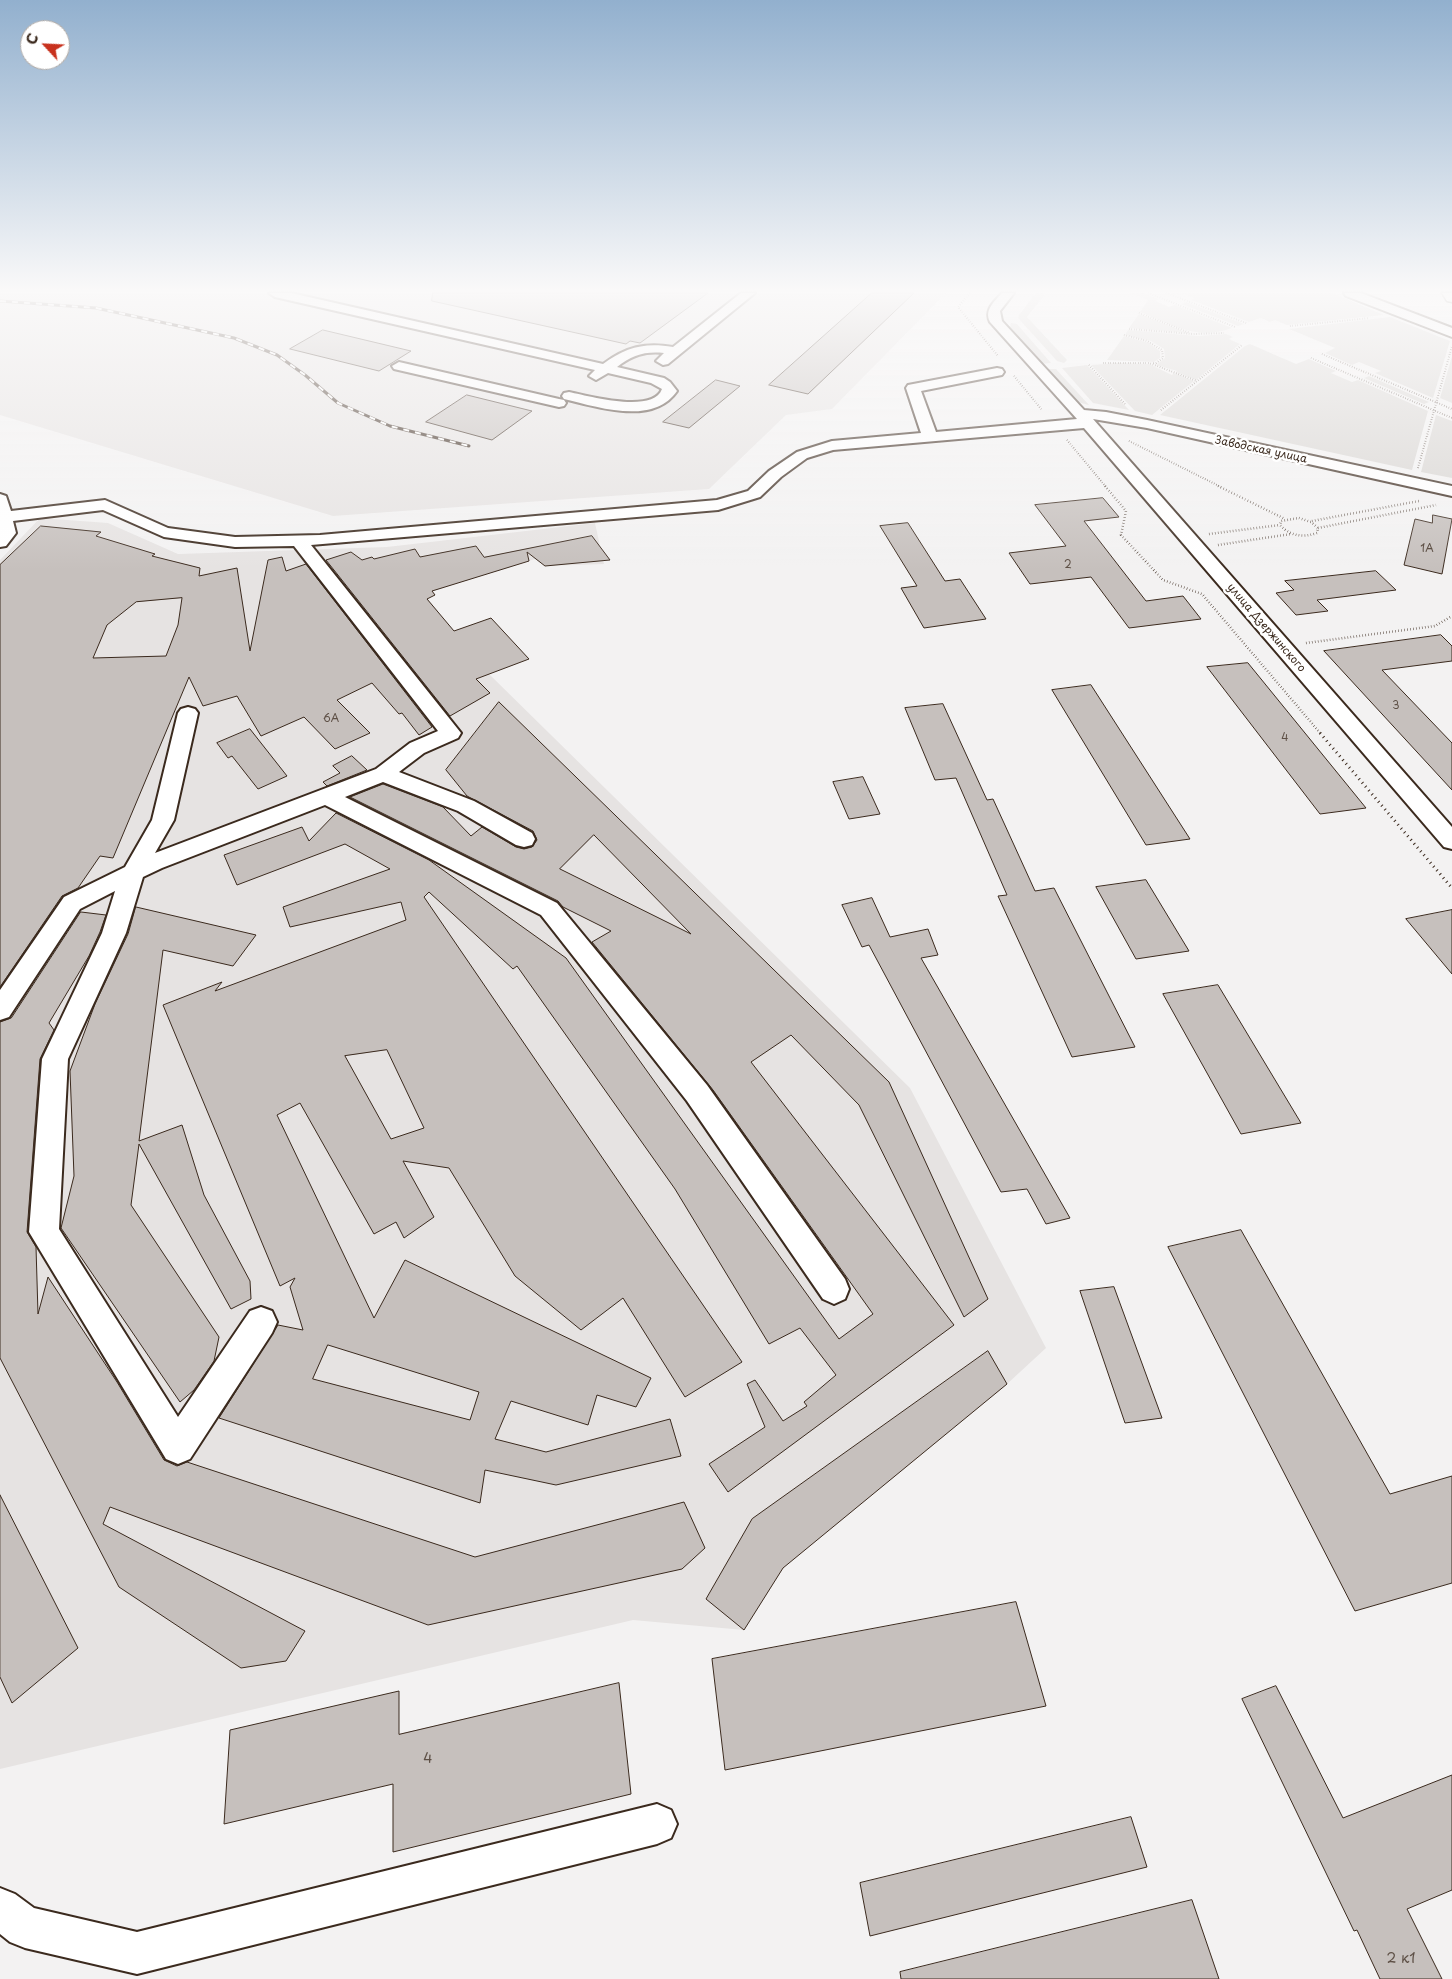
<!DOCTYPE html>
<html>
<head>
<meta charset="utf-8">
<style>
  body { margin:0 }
  #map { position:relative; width:1452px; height:1979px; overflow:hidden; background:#f3f2f2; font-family:"Playpen Sans",sans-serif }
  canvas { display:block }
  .north { position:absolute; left:20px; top:20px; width:50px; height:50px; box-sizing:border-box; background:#fff; border:1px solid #b1aaa5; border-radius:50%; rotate:295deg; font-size:14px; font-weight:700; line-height:20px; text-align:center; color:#3b2a1e }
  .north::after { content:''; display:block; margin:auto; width:18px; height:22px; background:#c8321e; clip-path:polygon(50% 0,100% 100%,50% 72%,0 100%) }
</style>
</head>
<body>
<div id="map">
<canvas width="1452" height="1979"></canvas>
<div class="north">С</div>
</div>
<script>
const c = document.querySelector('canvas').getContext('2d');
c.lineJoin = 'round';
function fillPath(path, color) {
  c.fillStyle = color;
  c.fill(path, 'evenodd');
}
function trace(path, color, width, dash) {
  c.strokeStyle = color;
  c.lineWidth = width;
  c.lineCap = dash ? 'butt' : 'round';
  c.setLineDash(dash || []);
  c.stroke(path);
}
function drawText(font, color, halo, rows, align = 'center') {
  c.font = font + ' "Playpen Sans",sans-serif';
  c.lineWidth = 5;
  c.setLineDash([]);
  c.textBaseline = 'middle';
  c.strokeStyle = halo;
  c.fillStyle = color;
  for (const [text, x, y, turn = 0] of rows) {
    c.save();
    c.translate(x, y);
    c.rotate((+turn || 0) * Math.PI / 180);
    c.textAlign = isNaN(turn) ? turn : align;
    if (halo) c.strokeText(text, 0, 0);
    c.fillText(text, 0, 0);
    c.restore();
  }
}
fillPath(new Path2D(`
  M 0,293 L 946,293 L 832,409 L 786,415 L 709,489 L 333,516 L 0,415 Z
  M 40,518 L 108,523 L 178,554 L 387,547 L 595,523 L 604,564 L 545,566 L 535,559 L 433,591 L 435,595 L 428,599 L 438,611 L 429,615 L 910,1088 L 1046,1348 L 1007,1384 L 783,1568 L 744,1630 L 633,1620 L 0,1769 L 0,560 Z`), '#e6e3e2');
fillPath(new Path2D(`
  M 1036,293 L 1046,293 L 1027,317 L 1067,360 L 1064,363 L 1057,361 L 1018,318 L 1019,315 Z
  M 1130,293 L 1142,293 L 1159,299 L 1155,301 L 1169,307 L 1175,305 L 1232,328 C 1197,341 1173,325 1140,312 L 1148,300 Z
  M 1171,293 L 1332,293 L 1384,315 L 1287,325 L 1275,320 L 1270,322 L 1261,318 L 1249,322 L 1191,300 L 1195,298 L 1181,293 L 1176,295 Z
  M 1186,302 L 1244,324 L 1238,326 L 1182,304 Z
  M 1139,314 L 1188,333 L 1129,328 Z
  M 1390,317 L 1450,341 L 1433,398 L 1375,373 L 1381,371 L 1359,362 L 1352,365 L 1325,353 L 1335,348 L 1289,329 Z
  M 1011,323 L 1017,324 L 1051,363 L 1042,364 L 1010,327 Z
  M 1128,330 L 1198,336 L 1226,334 L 1233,337 L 1229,339 L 1240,344 L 1196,380 L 1176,372 L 1177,371 L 1156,365 L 1165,358 L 1164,349 L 1151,341 L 1125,335 Z
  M 1124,336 L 1149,343 L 1160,351 L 1160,358 L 1154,362 L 1107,360 Z
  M 1250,344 L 1296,364 L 1309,359 L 1336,371 L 1331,373 L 1352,382 L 1358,380 L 1428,411 L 1412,470 L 1160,415 L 1245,346 Z
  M 1452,356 L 1452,403 L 1440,398 Z
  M 1117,363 L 1149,364 L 1172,375 L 1174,373 L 1194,381 L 1152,415 L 1135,411 L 1091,365 Z
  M 1087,365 L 1129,410 L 1093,403 L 1062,368 Z
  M 1047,369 L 1056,369 L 1089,405 L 1077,402 Z
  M 1369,376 L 1429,402 L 1424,404 L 1364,378 Z
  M 1436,415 L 1452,421 L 1452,478 L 1421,472 Z`), '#d8d5d2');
const building = new Path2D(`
  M 433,293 L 708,293 L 640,343 L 630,341 L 626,344 L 432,301 Z
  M 872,293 L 914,293 L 808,394 L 769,385 Z
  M 323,330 L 411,351 L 379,371 L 290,349 Z
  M 716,380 L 740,386 L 689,428 L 663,422 Z
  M 467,395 L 532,411 L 492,440 L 426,422 Z
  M 1103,498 L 1119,517 L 1084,521 L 1146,601 L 1183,596 L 1201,619 L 1129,628 L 1091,577 L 1030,584 L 1009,553 L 1066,546 L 1035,505 Z
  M 1433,515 L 1452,519 L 1442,574 L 1404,565 L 1415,519 L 1432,523 Z
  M 908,523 L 945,581 L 960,579 L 986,619 L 924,628 L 901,588 L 917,586 L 880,526 Z
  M 41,526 L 101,532 L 96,536 L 155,554 L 152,556 L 200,568 L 199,576 L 237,568 L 250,651 L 268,560 L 282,557 L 286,571 L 306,564 L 432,727 L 419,735 L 402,713 L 399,714 L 372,683 L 337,700 L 370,733 L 335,749 L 304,717 L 261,736 L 237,696 L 203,706 L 189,677 L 113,858 L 100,856 L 78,888 L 62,896 L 0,987 L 0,565 ZM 182,598 L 178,625 L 166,656 L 93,658 L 107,625 L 136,602 Z
  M 592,536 L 610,560 L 545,566 L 527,552 L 529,561 L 432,591 L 435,595 L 427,599 L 454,631 L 491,618 L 529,659 L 476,679 L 490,693 L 450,716 L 326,560 L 351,552 L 362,560 L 372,557 L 374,559 L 415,549 L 420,557 L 476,546 L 484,557 Z
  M 1376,571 L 1396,590 L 1317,600 L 1328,611 L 1296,615 L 1276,593 L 1294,590 L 1285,581 Z
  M 1441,635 L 1452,646 L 1452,661 L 1382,670 L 1452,743 L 1452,790 L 1324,651 Z
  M 1248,663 L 1366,808 L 1320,814 L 1207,667 Z
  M 1091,685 L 1190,839 L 1146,845 L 1052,690 Z
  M 499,702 L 889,1082 L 988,1299 L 964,1317 L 859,1105 L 791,1035 L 751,1062 L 954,1325 L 728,1492 L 709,1464 L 765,1427 L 747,1384 L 755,1380 L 783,1421 L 807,1406 L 804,1402 L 836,1375 L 800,1328 L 769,1344 L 675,1189 L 517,966 L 513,969 L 429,892 L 424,897 L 742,1362 L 685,1397 L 623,1298 L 581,1330 L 515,1276 L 449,1168 L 403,1161 L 434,1217 L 404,1238 L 396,1222 L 374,1234 L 300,1103 L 277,1115 L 374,1318 L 405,1260 L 651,1378 L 636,1407 L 597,1395 L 588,1425 L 511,1401 L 495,1439 L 546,1452 L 670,1419 L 681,1456 L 556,1485 L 485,1470 L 480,1503 L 219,1418 L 278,1325 L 303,1330 L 290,1287 L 295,1278 L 280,1286 L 163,1005 L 222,982 L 215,991 L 406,920 L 401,902 L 290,927 L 283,907 L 390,869 L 345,844 L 237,885 L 224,855 L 302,827 L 309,841 L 336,813 L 429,860 L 566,958 L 839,1339 L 873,1314 L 713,1090 L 592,942 L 611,931 L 563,907 L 558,901 L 350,797 L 383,784 L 443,807 L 471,836 L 482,827 L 516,847 L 524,849 L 532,847 L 537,840 L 533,831 L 467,796 L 446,770 ZM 594,835 L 691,934 L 560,869 ZM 387,1050 L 424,1128 L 391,1139 L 345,1056 ZM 328,1345 L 479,1392 L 470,1420 L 313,1379 Z
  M 943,704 L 987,800 L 993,799 L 1035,891 L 1054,888 L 1135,1047 L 1072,1057 L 998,896 L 1007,895 L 956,778 L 935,780 L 905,708 Z
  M 250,729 L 287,776 L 258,789 L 232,756 L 228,758 L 217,743 Z
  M 352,756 L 367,770 L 327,786 L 323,782 L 340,773 L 333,766 Z
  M 863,777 L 880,814 L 849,819 L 833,782 Z
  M 1146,880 L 1189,951 L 1136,959 L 1096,887 Z
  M 872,898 L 890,937 L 928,929 L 938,955 L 921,958 L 1070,1218 L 1046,1224 L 1027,1189 L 1001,1192 L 869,945 L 862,947 L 842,905 Z
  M 136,907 L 256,935 L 233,966 L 163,950 L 139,1141 L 182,1125 L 204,1195 L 250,1281 L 251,1299 L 231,1309 L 139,1144 L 131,1205 L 219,1337 L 214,1361 L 194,1390 L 180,1402 L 61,1228 L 74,1176 L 70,1071 L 95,1004 L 128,934 Z
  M 1452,910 L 1452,974 L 1406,919 Z
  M 81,912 L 106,915 L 100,932 L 89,956 L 49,1023 L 54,1030 L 40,1059 L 27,1232 L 36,1247 L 38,1314 L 48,1277 L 117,1382 L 164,1460 L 177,1466 L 187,1462 L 475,1557 L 684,1502 L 705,1548 L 682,1569 L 428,1625 L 110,1507 L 103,1524 L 305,1631 L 286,1661 L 241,1668 L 119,1587 L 0,1358 L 0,1022 L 11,1018 Z
  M 1218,985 L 1301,1123 L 1241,1134 L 1163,994 Z
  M 1241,1230 L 1390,1494 L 1452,1476 L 1452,1583 L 1355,1611 L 1168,1247 Z
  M 1114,1287 L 1162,1418 L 1125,1423 L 1080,1291 Z
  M 988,1351 L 1007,1384 L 783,1568 L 744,1630 L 706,1599 L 752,1519 Z
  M 0,1495 L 78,1648 L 12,1703 L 0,1677 Z
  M 1016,1602 L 1046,1706 L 725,1770 L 712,1659 Z
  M 619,1683 L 631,1794 L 393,1852 L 393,1784 L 224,1824 L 230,1730 L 399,1691 L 399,1734 Z
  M 1276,1686 L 1343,1818 L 1452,1775 L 1452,1890 L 1407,1909 L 1442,1979 L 1380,1979 L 1357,1930 L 1354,1931 L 1242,1699 Z
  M 1131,1817 L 1147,1867 L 870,1936 L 860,1883 Z
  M 1192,1900 L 1219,1979 L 901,1979 L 900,1972 Z`);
fillPath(building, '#c6c0bd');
trace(building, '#3b2a1e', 1);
const minor = new Path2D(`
  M 269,293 L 291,293 L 603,364 C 626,347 645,342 673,347 L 741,293 L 755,293 L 668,364 L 663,365 L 656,361 L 664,353 C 645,351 632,355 617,367 L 664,378 L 670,382 L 677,391 C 653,426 598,407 564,399 L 562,396 L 564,393 L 569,392 C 589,396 653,414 662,389 L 651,383 L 608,373 L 596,380 L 589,376 L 595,370 L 275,297 Z
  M 1002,293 L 1014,293 L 1000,311 L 1002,321 L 1084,410 L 1106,412 L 1147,420 L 1452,486 L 1452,496 L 1147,428 L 1093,419 L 1452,827 L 1452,849 L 1444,847 L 1084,428 L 833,450 L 807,458 L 781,477 L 760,497 L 718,510 L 311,545 L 461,733 L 458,738 L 424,753 L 399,772 L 474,801 L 532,833 L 535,839 L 532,845 L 524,847 L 516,845 L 458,811 L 383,782 L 345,797 L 557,903 L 707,1085 L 845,1279 L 849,1289 L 845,1299 L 834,1304 L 823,1299 L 687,1101 L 541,915 L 325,805 L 162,868 L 143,877 L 126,933 L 68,1059 L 59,1229 L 178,1417 L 250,1311 L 261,1307 L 272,1311 L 277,1322 L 272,1333 L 190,1459 L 178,1464 L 166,1459 L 29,1232 L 42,1059 L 102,933 L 115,891 L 80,909 L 9,1017 L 0,1020 L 0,990 L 64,897 L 125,867 L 152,820 L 178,713 L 181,709 L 188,707 L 195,709 L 198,713 L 174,820 L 155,853 L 376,769 L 410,743 L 438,731 L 294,546 L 235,547 L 164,537 L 103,510 L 13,521 L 16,533 L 6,546 L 0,547 L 0,494 L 6,496 L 11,511 L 105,500 L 168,528 L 235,537 L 320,535 L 717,500 L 748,491 L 769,471 L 797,452 L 832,441 L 921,433 L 906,388 L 908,385 L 997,368 L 1002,369 L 1004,372 L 1002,375 L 921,391 L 936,432 L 1077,419 L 990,322 C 984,310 994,302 1002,293 Z
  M 1344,293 L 1361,293 L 1452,328 L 1452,337 L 1346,296 Z
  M 399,362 L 559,399 L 564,400 L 566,403 L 564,406 L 559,407 L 394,369 L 392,366 Z
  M 657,1804 L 671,1810 L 677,1824 L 671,1838 L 657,1844 L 137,1974 L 25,1948 L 10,1942 L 0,1934 L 0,1888 L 15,1894 L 34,1908 L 137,1932 Z`);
const major = new Path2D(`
  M 1442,293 L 1452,293 L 1452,302 L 1447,301 Z`);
trace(minor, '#3b2a1e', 4);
trace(major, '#3b2a1e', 3);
trace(new Path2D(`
  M 970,293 L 958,307 L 998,356
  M 1148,293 L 1235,327
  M 1166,293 L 1246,323
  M 1139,313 L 1190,333
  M 1290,326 L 1369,318
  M 1129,329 L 1193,334 L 1224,333
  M 1124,335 L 1147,341 L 1162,350 L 1163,358 L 1156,363 L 1152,363
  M 1322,354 L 1452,409
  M 1311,358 L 1452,418
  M 1103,363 L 1149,363 L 1197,381
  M 1089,365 L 1125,404
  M 1014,376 L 1042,410
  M 1161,410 L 1242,345
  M 1067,440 L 1106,487
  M 1129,441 L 1221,487
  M 1418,468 L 1452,346`), '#3b2a1e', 2, [0.5, 2]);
trace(new Path2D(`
  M 1105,486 L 1126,511 L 1121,535 L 1163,580 L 1202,594 L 1321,734
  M 1218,486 L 1285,519
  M 1299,518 L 1311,522 L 1318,528 L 1317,533 C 1303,538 1290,536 1280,525 L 1281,521 Z
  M 1312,521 L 1419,501
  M 1318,528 L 1436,505
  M 1209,534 L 1280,525
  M 1218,545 L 1291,534
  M 1306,643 L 1435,626 L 1452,616`), '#3b2a1e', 2.5, [0.5, 2.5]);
trace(new Path2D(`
  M 1320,733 L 1452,888`), '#3b2a1e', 3, [1, 4]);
fillPath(minor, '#fff');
fillPath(major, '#fff');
const rail = new Path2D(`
  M 0,301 L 96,308 L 234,338 L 277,355 L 305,375 L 338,403 L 390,426 L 469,446`);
trace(rail, '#3b2a1e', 3);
trace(rail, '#fff', 2, [6]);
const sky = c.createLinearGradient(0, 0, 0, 570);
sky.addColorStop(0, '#92b0ce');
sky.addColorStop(0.51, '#faf9f9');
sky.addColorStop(1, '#faf9f900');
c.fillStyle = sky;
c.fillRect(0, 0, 1452, 570);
drawText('11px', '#3b2a1e', '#fff', [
  ["Заводская улица",1261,450,12],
  ["улица Дзержинского",1266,628,49]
]);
drawText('11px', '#5e5046', null, [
  ["1А",1427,549],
  ["2",1068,565],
  ["3",1396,706],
  ["6А",331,719],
  ["4",1285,738]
]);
drawText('14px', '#5e5046', null, [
  ["4",428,1759],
  ["2 к1",1401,1959]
]);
</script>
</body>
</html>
